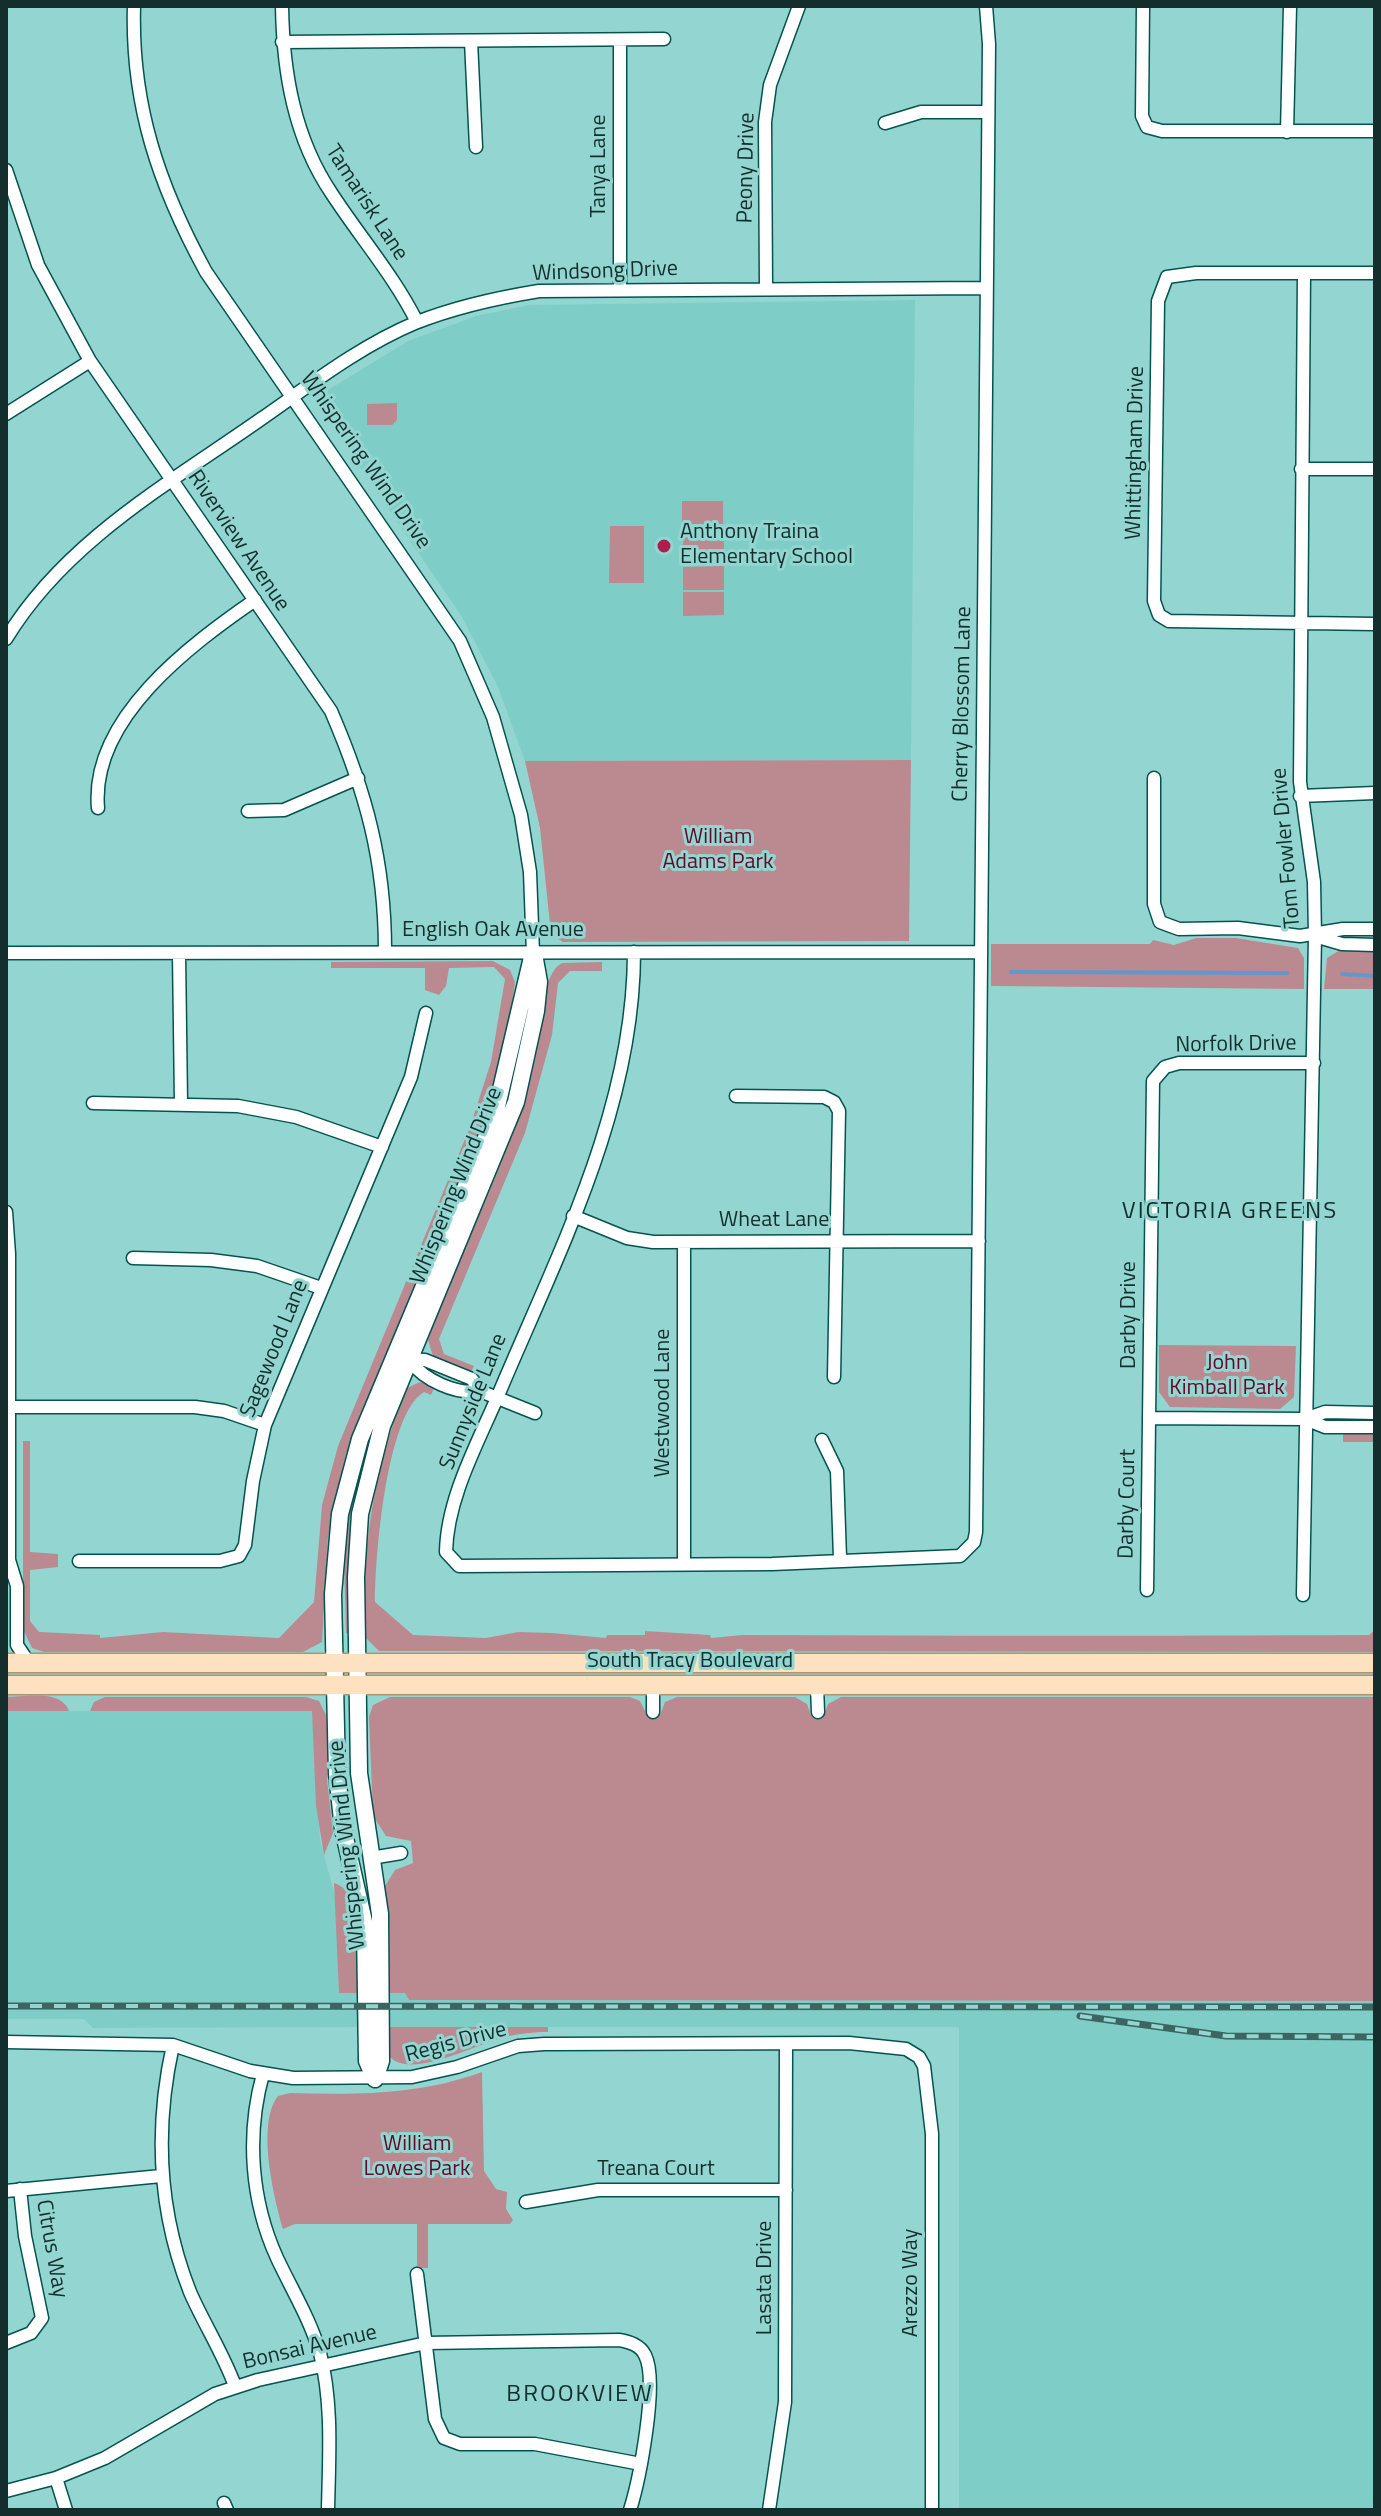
<!DOCTYPE html>
<html>
<head>
<meta charset="utf-8">
<style>
  body { margin:0 }
  #map { position:relative; width:1381px; height:2516px; overflow:hidden; background:#93d6d1; font-family:"Titillium Web",sans-serif }
  canvas { display:block }
  .frame { position:absolute; inset:0; border:8px solid #132e2c; pointer-events:none }
</style>
</head>
<body>
<div id="map">
<canvas width="1381" height="2516"></canvas>
<div class="frame"></div>
</div>
<script>
const c = document.querySelector('canvas').getContext('2d');
c.lineJoin = 'round';
function fillPath(path, color) {
  c.fillStyle = color;
  c.fill(path, 'evenodd');
}
function trace(path, color, width, dash) {
  c.strokeStyle = color;
  c.lineWidth = width;
  c.lineCap = dash ? 'butt' : 'round';
  c.setLineDash(dash || []);
  c.stroke(path);
}
function drawText(font, color, halo, rows, align = 'center') {
  c.font = font + ' "Titillium Web",sans-serif';
  c.lineWidth = 6;
  c.setLineDash([]);
  c.textBaseline = 'middle';
  c.strokeStyle = halo;
  c.fillStyle = color;
  for (const [text, x, y, turn = 0] of rows) {
    c.save();
    c.translate(x, y);
    c.rotate((+turn || 0) * Math.PI / 180);
    c.textAlign = isNaN(turn) ? turn : align;
    if (halo) c.strokeText(text, 0, 0);
    c.fillText(text, 0, 0);
    c.restore();
  }
}
fillPath(new Path2D(`
  M 915,300 L 911,760 L 525,761 L 498,687 L 462,617 L 322,411 L 328,390 L 408,341 L 476,316 L 529,305 Z
  M 6,1711 L 312,1711 L 320,1840 L 338,1907 L 339,1992 L 360,1993 L 360,2027 L 93,2028 L 84,2019 L 6,2019 Z
  M 388,1993 L 406,1993 L 409,2000 L 1375,2001 L 1375,2510 L 959,2510 L 959,2027 L 388,2027 Z`), '#7fcdc7');
fillPath(new Path2D(`
  M 397,403 L 397,420 L 392,425 L 367,425 L 367,404 Z
  M 682,501 L 723,501 L 723,524 L 682,524 Z
  M 610,526 L 644,526 L 644,583 L 609,583 Z
  M 724,526 L 724,549 L 683,550 L 683,527 Z
  M 724,566 L 724,590 L 683,590 L 683,567 Z
  M 683,592 L 724,592 L 724,615 L 683,616 Z
  M 911,760 L 909,941 L 563,942 L 551,934 L 540,828 L 525,761 Z
  M 1196,938 L 1236,938 L 1298,948 L 1304,958 L 1304,989 L 991,986 L 991,944 L 1150,944 L 1153,940 L 1174,945 Z
  M 1340,950 L 1375,950 L 1375,989 L 1324,989 L 1327,958 Z
  M 493,961 L 510,970 L 515,982 L 510,1018 L 486,1116 L 346,1454 L 328,1537 L 322,1642 L 303,1652 L 44,1652 L 32,1648 L 23,1629 L 23,1441 L 30,1441 L 30,1552 L 58,1554 L 58,1567 L 30,1570 L 30,1621 L 39,1632 L 100,1635 L 100,1638 L 163,1632 L 279,1638 L 314,1602 L 322,1505 L 338,1446 L 470,1127 L 491,1062 L 505,979 L 494,967 L 449,968 L 446,986 L 439,995 L 425,990 L 425,968 L 331,968 L 331,962 Z
  M 602,962 L 602,971 L 570,971 L 558,983 L 552,1035 L 525,1133 L 439,1339 L 444,1354 L 474,1366 L 471,1372 L 433,1356 L 428,1340 C 462,1245 511,1158 535,1060 C 541,1035 540,974 562,963 Z
  M 1159,1345 L 1296,1346 L 1294,1397 L 1280,1409 L 1170,1407 L 1159,1392 Z
  M 420,1382 L 435,1386 L 431,1395 L 424,1392 C 386,1414 375,1559 375,1602 L 413,1635 L 486,1638 L 518,1632 L 552,1633 L 606,1638 L 607,1635 L 645,1635 L 645,1631 L 710,1635 L 711,1638 L 742,1635 C 953,1636 1155,1636 1369,1635 L 1375,1630 L 1375,1652 L 379,1651 L 365,1637 C 363,1545 371,1474 407,1388 Z
  M 382,1418 L 350,1633 L 346,1633 L 343,1526 L 364,1440 Z
  M 1343,1433 L 1375,1433 L 1375,1442 L 1343,1442 Z
  M 6,1697 C 25,1697 61,1689 69,1711 L 6,1711 Z
  M 105,1697 L 306,1697 L 319,1701 L 327,1717 L 327,1779 L 333,1833 L 324,1855 L 316,1806 L 312,1711 L 90,1711 L 94,1702 Z
  M 630,1697 L 640,1701 L 647,1715 L 660,1715 L 665,1702 L 677,1697 L 795,1697 L 807,1704 L 811,1715 L 824,1715 L 828,1704 L 841,1697 L 1375,1697 L 1375,2001 L 409,2000 L 405,1993 L 388,1993 L 385,1886 L 395,1870 L 413,1863 L 411,1841 L 386,1836 L 373,1816 L 369,1717 L 373,1705 L 390,1697 Z
  M 334,1883 C 371,1896 359,1960 360,1993 L 339,1993 Z
  M 388,2027 L 548,2027 L 548,2032 C 531,2032 515,2034 498,2039 C 473,2046 411,2079 390,2057 Z
  M 482,2072 L 484,2171 L 496,2189 L 507,2192 L 506,2209 L 513,2220 L 510,2224 L 428,2224 L 428,2268 L 417,2268 L 417,2224 L 295,2224 L 283,2229 C 274,2198 256,2124 278,2096 L 290,2093 C 356,2095 419,2095 482,2072 Z`), '#bb8a91');
trace(new Path2D(`
  M 1011,972 L 1287,973
  M 1342,974 L 1375,976`), '#6397cc', 4);
const street = new Path2D(`
  M 134,6 C 131,105 159,186 206,272 L 460,641 L 493,717 L 521,815 L 530,872 L 533,953
  M 282,6 C 283,72 294,138 332,194 C 360,237 394,276 417,322
  M 1143,6 L 1142,116 L 1147,127 L 1162,131 L 1375,131
  M 471,41 L 476,147
  M 282,42 L 664,39
  M 620,42 L 620,290
  M 885,123 L 921,112 L 988,112
  M 1287,132 L 1290,6
  M 6,170 L 38,265 L 90,361 L 331,711 C 366,792 385,861 385,951
  M 1375,273 L 1196,273 L 1167,277 L 1158,301 L 1154,601 L 1159,615 L 1169,621 L 1375,624
  M 766,288 L 765,122 L 770,85 L 799,6
  M 6,414 L 90,361
  M 1301,469 L 1375,469
  M 6,639 C 65,541 170,483 261,419 C 310,385 360,346 415,323 C 455,307 496,298 539,291 L 986,288
  M 1154,778 L 1154,904 L 1160,922 L 1179,929 L 1238,928 L 1300,936 L 1343,929 L 1375,929
  M 1300,796 L 1375,793
  M 98,808 C 90,719 190,645 255,600
  M 248,811 L 284,810 L 358,778
  M 1318,937 L 1342,944 L 1375,945
  M 634,952 C 634,1108 559,1251 500,1391 C 479,1441 447,1497 446,1552 L 459,1566 L 772,1564 L 960,1556 L 974,1542 L 976,1532 L 989,44 L 986,6
  M 6,953 L 980,952
  M 179,953 L 181,1103
  M 736,1096 L 824,1097 L 834,1102 L 839,1111 L 834,1377
  M 93,1103 L 238,1106 L 296,1117 L 382,1147
  M 6,1212 L 9,1254 L 9,1560 L 6,1573
  M 573,1216 L 627,1238 L 653,1242 L 979,1241
  M 684,1242 L 684,1564
  M 133,1258 L 211,1260 L 257,1266 L 321,1288
  M 405,1359 L 425,1360 L 472,1379 L 480,1391 L 535,1413
  M 410,1361 C 424,1380 456,1395 480,1391
  M 6,1407 L 195,1407 L 224,1411 L 265,1425
  M 1149,1418 L 1305,1419 L 1325,1427 L 1375,1427
  M 1305,1419 L 1325,1412 L 1375,1413
  M 822,1440 L 837,1471 L 840,1558
  M 9,1560 L 17,1586 L 17,1645 L 29,1663
  M 79,1561 L 220,1561 L 239,1556 L 245,1545 L 253,1481 L 265,1425 L 411,1077 L 426,1013
  M 1147,1590 L 1153,1081 L 1165,1067 L 1179,1063 L 1314,1063
  M 1303,1595 L 1315,936 L 1314,882 L 1300,782 L 1304,273
  M 653,1686 L 653,1712
  M 817,1686 L 818,1712
  M 371,1858 L 401,1853
  M 6,2042 L 173,2045 L 250,2071 L 293,2078 L 412,2077 L 457,2067 L 518,2046 L 544,2044 L 849,2043 L 906,2049 L 919,2057 L 924,2066 L 932,2134 L 932,2510
  M 173,2045 C 154,2130 158,2211 190,2292 C 204,2324 223,2353 235,2386
  M 263,2074 C 246,2135 251,2201 277,2258 C 292,2290 310,2319 320,2353 C 333,2404 329,2457 328,2510
  M 6,2191 L 161,2176
  M 526,2202 L 598,2190 L 786,2190
  M 417,2274 L 435,2419 L 444,2438 L 460,2444 L 535,2444 L 641,2464
  M 6,2343 L 31,2333 L 42,2318 L 25,2236 L 20,2189
  M 56,2478 L 66,2510
  M 6,2491 L 56,2478 L 105,2458 L 215,2394 L 258,2380 L 426,2343 L 619,2340 C 630,2342 640,2345 645,2355 C 659,2382 639,2481 630,2510
  M 224,2503 L 227,2510
  M 769,2510 L 785,2402 L 786,2044`);
const secondary = new Path2D(`
  M 375,2079 L 367,2061 L 365,1926 L 343,1829 L 337,1774 L 333,1594 L 340,1514 L 360,1439 L 494,1119 L 533,953
  M 375,2079 L 381,2061 L 380,1914 L 359,1773 L 356,1577 L 360,1514 L 382,1426 L 516,1102 L 536,1011 L 539,982 L 534,954`);
const primary = new Path2D(`
  M 6,1663 L 1375,1663
  M 6,1685 L 1375,1685`);
trace(street, '#04534f', 15);
trace(secondary, '#04534f', 19);
trace(primary, '#ac9571', 21);
trace(street, '#fff', 12);
trace(secondary, '#fff', 16);
trace(primary, '#fee1c0', 18);
const rail = new Path2D(`
  M 6,2006 L 1375,2007
  M 1080,2016 L 1226,2036 L 1375,2037`);
trace(rail, '#3c6461', 7);
trace(rail, '#93d6d1', 4, [12]);
for (const [x, y, r, color] of [
  [664,546,8,"#af1d4b"]
]) {
  const dot = new Path2D();
  dot.arc(x, y, r, 0, 2 * Math.PI);
  c.fillStyle = color;
  c.fill(dot);
  trace(dot, '#93d6d1', 3);
}
drawText('22px', '#132e2c', '#93d6d1', [
  ["Tanya Lane",600,166,-90],
  ["Peony Drive",747,168,-89],
  ["Tamarisk Lane",366,203,57],
  ["Windsong Drive",605,272,-2],
  ["Whittingham Drive",1136,453,-89],
  ["Whispering Wind Drive",365,461,55],
  ["Riverview Avenue",238,541,56],
  ["Cherry Blossom Lane",963,704,-89],
  ["Tom Fowler Drive",1287,848,-95],
  ["English Oak Avenue",493,931],
  ["Norfolk Drive",1236,1045,-1],
  ["Whispering Wind Drive",457,1186,-68],
  ["Wheat Lane",774,1221],
  ["Darby Drive",1130,1315,-90],
  ["Sagewood Lane",275,1349,-68],
  ["Sunnyside Lane",474,1402,-68],
  ["Westwood Lane",664,1403,-90],
  ["Darby Court",1128,1504,-89],
  ["South Tracy Boulevard",690,1662],
  ["Whispering Wind Drive",348,1845,-96],
  ["Regis Drive",456,2043,-15],
  ["Treana Court",656,2170],
  ["Citrus Way",51,2249,80],
  ["Lasata Drive",766,2278,-90],
  ["Arezzo Way",912,2283,-90],
  ["Bonsai Avenue",310,2348,-13]
]);
drawText('22px', '#132e2c', '#93d6d1', [
  ["Anthony Traina",680,533],
  ["Elementary School",680,558]
], 'left');
drawText('22px', '#660727', '#93d6d1', [
  ["William",718,838],
  ["Adams Park",718,863],
  ["John",1227,1364],
  ["Kimball Park",1227,1389],
  ["William",417,2145],
  ["Lowes Park",417,2170]
]);
c.letterSpacing = '2px';
drawText('24px', '#132e2c', '#93d6d1', [
  ["VICTORIA GREENS",1230,1212],
  ["BROOKVIEW",580,2395]
]);
c.letterSpacing = '0px';
</script>
</body>
</html>
